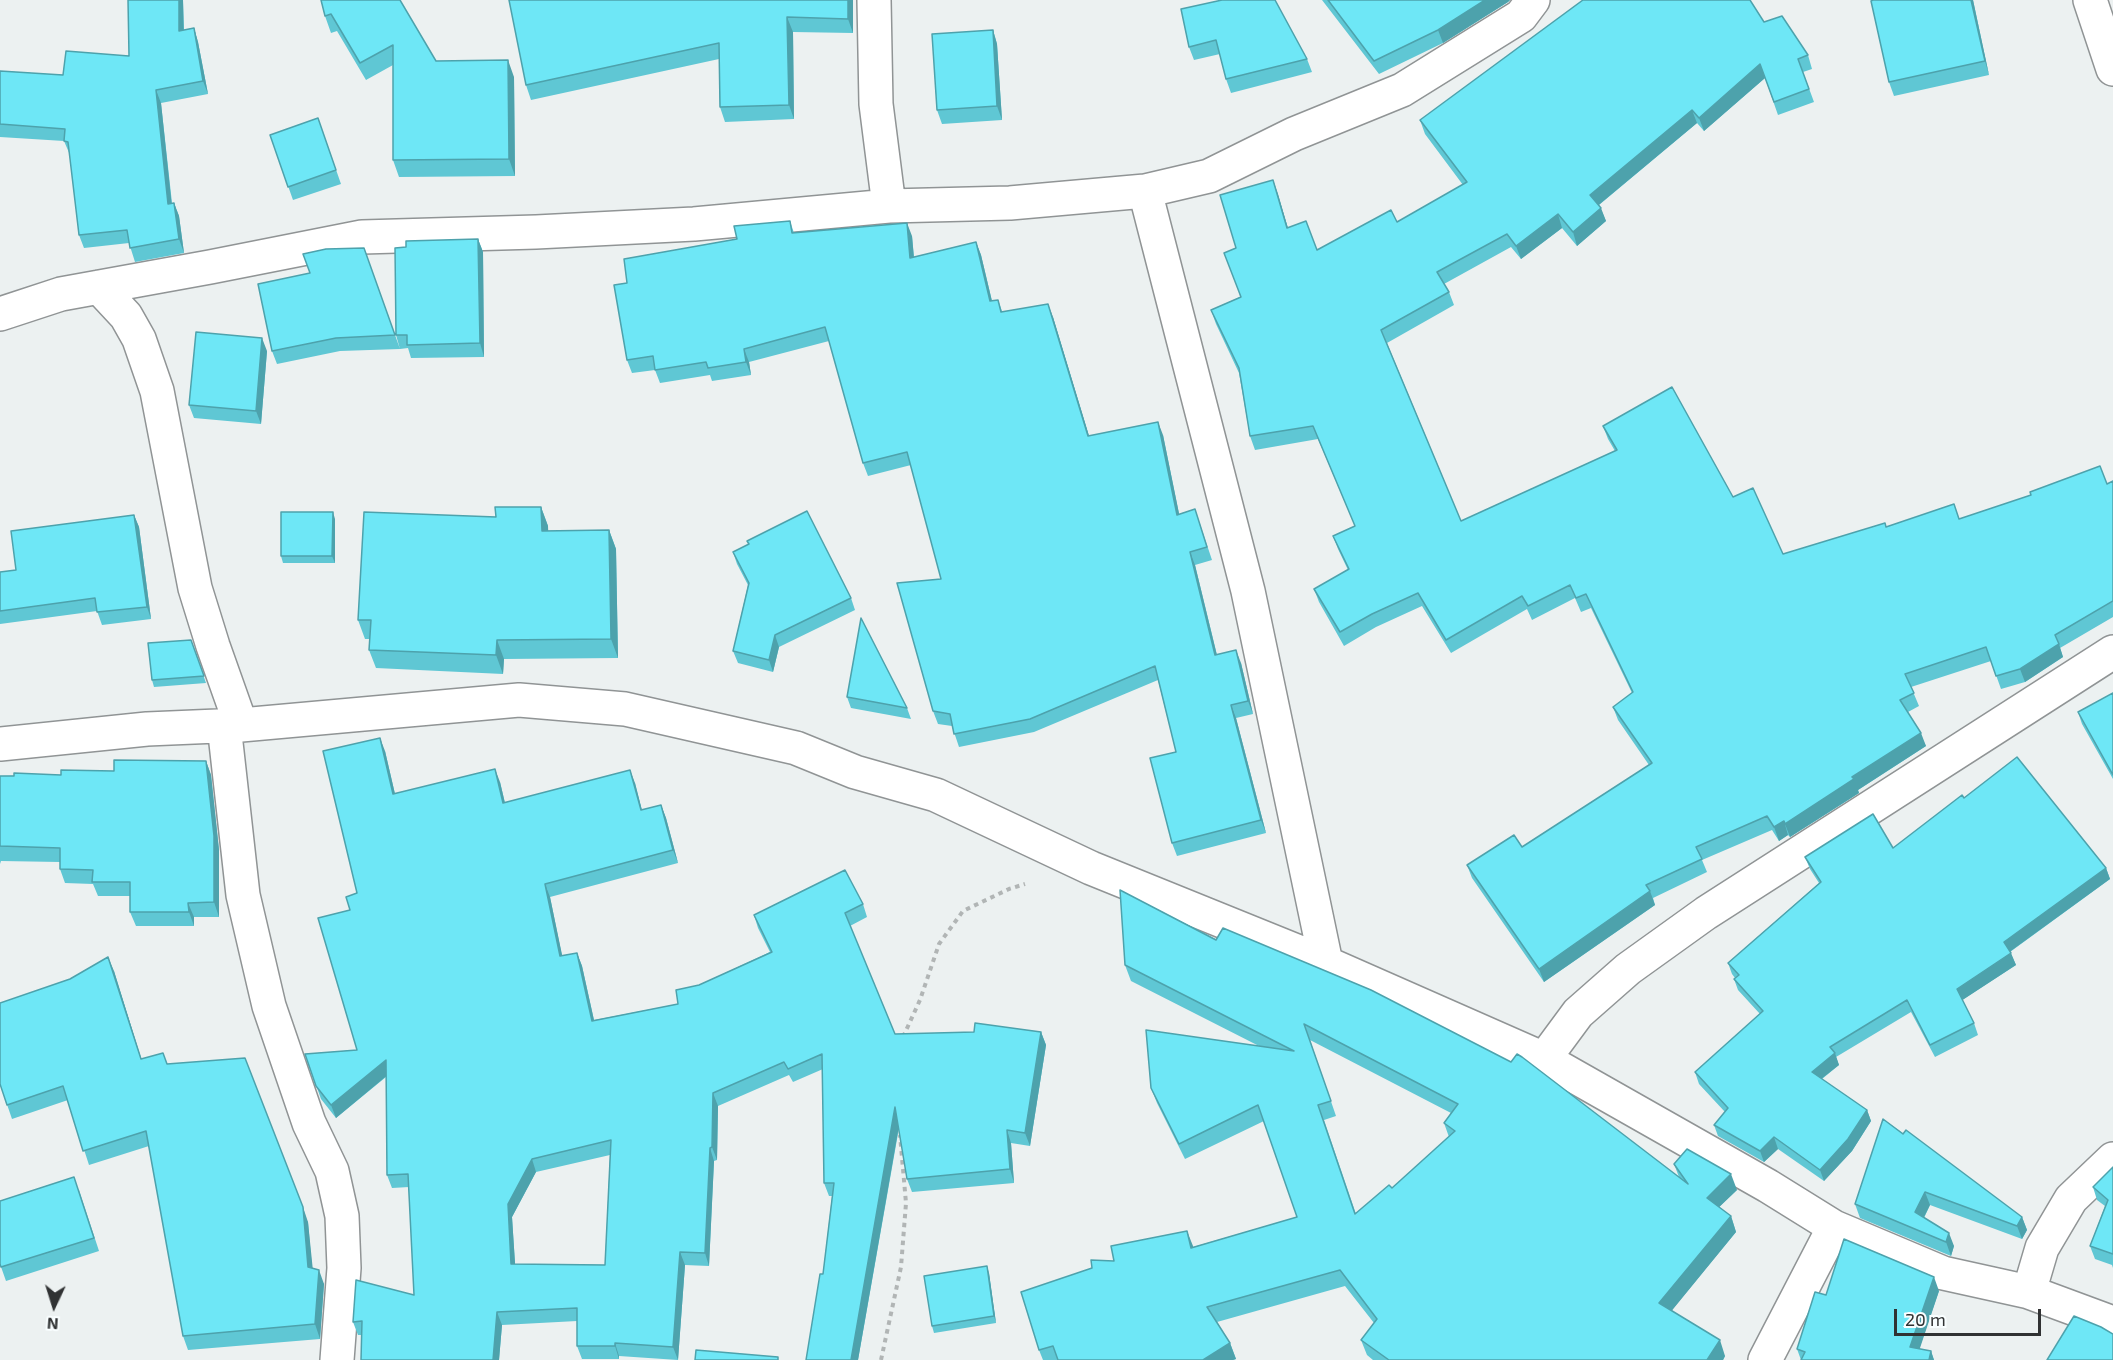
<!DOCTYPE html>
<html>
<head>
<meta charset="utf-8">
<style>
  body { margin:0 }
  #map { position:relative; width:2113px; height:1360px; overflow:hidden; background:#ecf1f1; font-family:"Exo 2",sans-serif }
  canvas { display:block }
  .north { position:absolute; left:24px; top:1276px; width:60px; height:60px; -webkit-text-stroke:4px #f9feff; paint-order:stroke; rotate:184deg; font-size:16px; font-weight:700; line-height:24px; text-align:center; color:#303233 }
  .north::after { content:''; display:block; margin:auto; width:21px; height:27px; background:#303233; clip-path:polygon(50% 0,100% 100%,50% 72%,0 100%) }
  .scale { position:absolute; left:1894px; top:1309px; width:147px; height:27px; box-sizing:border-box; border:3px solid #303233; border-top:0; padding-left:8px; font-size:18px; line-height:21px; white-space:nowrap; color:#303233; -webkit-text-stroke:4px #f9feff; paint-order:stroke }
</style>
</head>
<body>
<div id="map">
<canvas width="2113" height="1360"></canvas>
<div class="north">N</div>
<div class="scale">20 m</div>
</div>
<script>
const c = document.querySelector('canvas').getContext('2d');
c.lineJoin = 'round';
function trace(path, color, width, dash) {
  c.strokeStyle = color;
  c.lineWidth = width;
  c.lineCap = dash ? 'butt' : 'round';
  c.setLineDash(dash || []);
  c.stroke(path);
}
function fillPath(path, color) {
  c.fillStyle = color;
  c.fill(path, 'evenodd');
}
const minor = new Path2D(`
  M 874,0 L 876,104 L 889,206
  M 2090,0 L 2113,69
  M 1145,191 L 1248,591 L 1326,963
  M 99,287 L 126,316 L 139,339 L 157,391 L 195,588 L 213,646 L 241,725
  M 0,314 L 61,294 L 210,267 L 362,237 L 536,232 L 694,224 L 889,206 L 1010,203 L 1145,191 L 1209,176 L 1294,134 L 1402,90 L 1521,16 L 1533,0
  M 224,725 L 243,895 L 269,1006 L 309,1123 L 332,1171 L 342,1216 L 344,1268 L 337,1360
  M 0,744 L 147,729 L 241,725 L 519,700 L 625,709 L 796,748 L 855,772 L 936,795 L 1091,868 L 1326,963 L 1544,1059 L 1768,1186 L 1834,1227 L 1943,1273 L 2029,1292 L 2113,1323
  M 1544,1059 L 1578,1013 L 1628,969 L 1706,913 L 2113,652
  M 2029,1292 L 2042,1248 L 2071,1199 L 2113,1159
  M 1765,1360 L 1834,1227`);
trace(minor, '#909495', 36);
trace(new Path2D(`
  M 903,1037 L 920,1000 L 939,944 L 963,911 L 1009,889 L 1025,884
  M 881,1360 L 901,1267 L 906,1203 L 900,1135`), '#b1b5b5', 4, [4.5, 4.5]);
trace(minor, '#fff', 33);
fillPath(new Path2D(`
  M 183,0 L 184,30 L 194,28 L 198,42 L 208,94 L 161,103 L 172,203 L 174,203 L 179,216 L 184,253 L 135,262 L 129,243 L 84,248 L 79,235 L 70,155 L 64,141 L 0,137 L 0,71 L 63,75 L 129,56 Z
  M 321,0 L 436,61 L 514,77 L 515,176 L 399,177 L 393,160 L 393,65 L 366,80 L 337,31 L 331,33 L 325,16 Z
  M 853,0 L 853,33 L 793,32 L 794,119 L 725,122 L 720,107 L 719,59 L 531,100 L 526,85 Z
  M 1322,0 L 1510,0 L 1508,2 L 1443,43 L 1379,74 Z
  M 1973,0 L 1989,75 L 1894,96 L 1889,82 Z
  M 1181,9 L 1307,59 L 1312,72 L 1231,93 L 1226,79 L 1220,54 L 1194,60 L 1189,47 Z
  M 1764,22 L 1808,55 L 1812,69 L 1803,72 L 1814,102 L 1778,115 L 1765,78 L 1704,131 L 1697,123 L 1599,205 L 1606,221 L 1577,246 L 1562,228 L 1521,259 L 1511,247 L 1444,284 L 1449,292 L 1454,305 L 1387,343 L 1461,521 L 1615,451 L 1608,439 L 1603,426 L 1733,497 L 1783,554 L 1886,527 L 1959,519 L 2107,484 L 2113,481 L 2113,617 L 2060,648 L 2063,657 L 2025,682 L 2001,689 L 1991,661 L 1911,687 L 1919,706 L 1908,712 L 1926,746 L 1858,790 L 1859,793 L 1790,837 L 1788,835 L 1779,841 L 1772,830 L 1702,860 L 1707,872 L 1653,898 L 1655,905 L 1544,982 L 1472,878 L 1467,865 L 1522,847 L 1649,765 L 1618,720 L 1613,707 L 1632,693 L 1591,608 L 1581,612 L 1575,598 L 1532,620 L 1527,609 L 1451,653 L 1422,606 L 1376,627 L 1344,646 L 1319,602 L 1314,589 L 1348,570 L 1338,549 L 1333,536 L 1355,526 L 1318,439 L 1255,450 L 1250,436 L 1239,373 L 1216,324 L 1211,310 L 1240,297 L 1236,248 L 1273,180 L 1288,228 L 1317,250 L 1397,222 L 1463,185 L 1425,134 L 1420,120 Z
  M 993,30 L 997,44 L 1002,120 L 942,124 L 937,110 Z
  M 318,118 L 341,184 L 293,200 L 270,135 Z
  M 790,221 L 794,233 L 912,236 L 914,257 L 976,242 L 981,255 L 992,301 L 998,300 L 1002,311 L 1053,317 L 1089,436 L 1163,435 L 1179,514 L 1195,509 L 1212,560 L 1195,565 L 1217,655 L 1241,663 L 1253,714 L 1236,718 L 1266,833 L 1177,856 L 1172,843 L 1176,752 L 1158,680 L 1034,732 L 959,747 L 952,726 L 938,724 L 933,711 L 941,579 L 911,465 L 868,476 L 863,463 L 829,341 L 749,362 L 751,375 L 712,381 L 710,375 L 660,383 L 655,370 L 632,373 L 627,360 L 627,283 L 737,239 Z
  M 478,239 L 483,252 L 484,357 L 411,358 L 408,348 L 400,349 L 396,335 Z
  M 364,248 L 400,349 L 340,351 L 277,364 L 272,351 L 310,273 Z
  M 267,351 L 261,424 L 194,418 L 189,405 Z
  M 541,507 L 548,526 L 548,531 L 609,530 L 616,549 L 618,658 L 504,659 L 503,674 L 376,668 L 369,650 L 370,639 L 365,639 L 358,620 L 496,517 Z
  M 134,515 L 139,527 L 151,619 L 102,625 L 97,611 L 0,624 L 0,572 L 16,570 Z
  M 335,519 L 335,563 L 283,563 L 281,556 Z
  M 733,552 L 851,598 L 855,610 L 779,647 L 773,672 L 738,663 L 733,651 L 748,585 L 737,564 Z
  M 191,640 L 206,683 L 154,687 L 152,680 Z
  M 2113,693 L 2113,779 L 2082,724 L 2078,712 Z
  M 847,697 L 907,708 L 911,719 L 851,708 Z
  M 385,751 L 395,794 L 500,782 L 505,803 L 635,783 L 642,810 L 661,805 L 666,818 L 678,863 L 550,897 L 562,956 L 577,953 L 582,966 L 594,1020 L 678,1004 L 699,985 L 770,952 L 758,928 L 754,915 L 863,904 L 867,917 L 850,926 L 895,1034 L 1041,1032 L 1046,1045 L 1030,1146 L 1011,1143 L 1014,1183 L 912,1192 L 907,1179 L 899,1128 L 858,1360 L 806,1360 L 823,1274 L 832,1196 L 829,1196 L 824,1183 L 823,1069 L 793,1082 L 789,1075 L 718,1106 L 717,1160 L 714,1161 L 709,1266 L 685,1265 L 678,1360 L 619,1356 L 619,1359 L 582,1359 L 577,1346 L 577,1321 L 502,1325 L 499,1360 L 361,1360 L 362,1335 L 358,1335 L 353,1322 L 414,1295 L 409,1187 L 392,1188 L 387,1175 L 386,1077 L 336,1118 L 321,1099 L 305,1054 L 357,1050 L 350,910 L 357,893 ZM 610,1155 L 605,1265 L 515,1264 L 512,1217 L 536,1172 Z
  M 206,761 L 211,775 L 219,850 L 219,917 L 194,917 L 194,926 L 136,926 L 130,912 L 130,896 L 98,896 L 93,884 L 65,883 L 60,869 L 60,862 L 1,861 L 0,864 L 0,776 L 61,775 L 114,771 Z
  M 1964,798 L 2106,868 L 2110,879 L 2010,952 L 2016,965 L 1962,1000 L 1974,1023 L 1978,1035 L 1935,1057 L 1911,1012 L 1836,1057 L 1839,1065 L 1822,1079 L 1867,1110 L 1871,1121 L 1852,1151 L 1824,1181 L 1778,1149 L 1764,1162 L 1718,1136 L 1714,1125 L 1725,1112 L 1699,1084 L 1695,1072 L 1760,1014 L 1738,990 L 1734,979 L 1735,978 L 1732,974 L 1728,963 L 1819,883 L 1810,869 L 1805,857 L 1893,848 Z
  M 1120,890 L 1679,1177 L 1674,1164 L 1737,1190 L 1719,1207 L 1731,1216 L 1736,1232 L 1671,1311 L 1725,1356 L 1723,1360 L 1373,1360 L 1367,1355 L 1361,1340 L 1374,1323 L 1345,1286 L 1217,1322 L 1230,1343 L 1236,1359 L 1233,1360 L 1043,1360 L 1039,1350 L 1114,1261 L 1193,1247 L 1297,1217 L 1264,1121 L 1185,1159 L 1157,1103 L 1151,1088 L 1259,1046 L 1131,981 L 1125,965 ZM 1310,1040 L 1451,1113 L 1444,1123 L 1449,1137 L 1392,1188 L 1356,1214 L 1324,1120 L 1336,1116 Z
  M 114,971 L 141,1059 L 163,1053 L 167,1064 L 308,1222 L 312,1268 L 324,1284 L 320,1339 L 188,1350 L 183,1336 L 149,1146 L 89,1165 L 68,1100 L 12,1119 L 0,1084 Z
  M 1883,1119 L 2022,1217 L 2027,1230 L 2022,1239 L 1930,1205 L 1924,1218 L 1954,1246 L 1951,1256 L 1860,1218 L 1855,1204 Z
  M 2113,1167 L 2113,1268 L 2112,1265 L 2095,1259 L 2090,1246 L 2105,1206 L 2097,1200 L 2093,1187 Z
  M 79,1190 L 99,1251 L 6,1281 L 0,1264 Z
  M 989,1273 L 996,1323 L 934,1333 L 932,1326 Z
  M 1939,1291 L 1919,1349 L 1931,1351 L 1934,1360 L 1801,1360 L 1797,1349 L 1826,1295 Z`), '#5fc7d4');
fillPath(new Path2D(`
  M 179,0 L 183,0 L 184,44 L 179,31 Z
  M 848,0 L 853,0 L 853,33 L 848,19 Z
  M 1485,0 L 1510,0 L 1508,2 L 1443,43 L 1438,30 Z
  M 1971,0 L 1973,0 L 1989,75 L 1985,61 Z
  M 787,17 L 793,32 L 794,119 L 789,105 Z
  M 194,28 L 198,42 L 208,94 L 203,81 Z
  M 993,30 L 997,44 L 1002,120 L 997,106 Z
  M 508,60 L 514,77 L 515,176 L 509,159 Z
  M 1760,64 L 1765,78 L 1704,131 L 1699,118 Z
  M 156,90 L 161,103 L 173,217 L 168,204 Z
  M 1692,110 L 1697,123 L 1595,208 L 1590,195 Z
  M 1273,180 L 1278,194 L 1292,242 L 1287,228 Z
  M 174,203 L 179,216 L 184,253 L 179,239 Z
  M 1601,208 L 1606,221 L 1577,246 L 1573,232 Z
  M 1558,214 L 1562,228 L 1521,259 L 1516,246 Z
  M 907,223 L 912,236 L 915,271 L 910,258 Z
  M 478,239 L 483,252 L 484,357 L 480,343 Z
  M 976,242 L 981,255 L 995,314 L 990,301 Z
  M 1048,304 L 1053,317 L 1093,449 L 1088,436 Z
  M 262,338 L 267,351 L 261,424 L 256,411 Z
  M 744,349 L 749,362 L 751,375 L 746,362 Z
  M 1158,422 L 1163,435 L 1182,528 L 1177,515 Z
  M 541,507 L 548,526 L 549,550 L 542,531 Z
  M 333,512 L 335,519 L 335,563 L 332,556 Z
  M 134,515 L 139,527 L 151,619 L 147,607 Z
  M 609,530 L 616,549 L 618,658 L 611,639 Z
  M 1190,552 L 1195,565 L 1220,668 L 1215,655 Z
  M 775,635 L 779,647 L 773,672 L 769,660 Z
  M 497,640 L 504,659 L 503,674 L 496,655 Z
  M 2059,644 L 2063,657 L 2025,682 L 2020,669 Z
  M 1236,650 L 1241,663 L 1253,714 L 1248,701 Z
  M 1231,705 L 1236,718 L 1266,833 L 1261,820 Z
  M 1921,733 L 1926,746 L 1858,790 L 1859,793 L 1790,837 L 1785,824 L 1852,777 Z
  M 380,738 L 385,751 L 398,807 L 393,794 Z
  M 206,761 L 211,775 L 219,850 L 219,917 L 214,902 Z
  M 495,769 L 500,782 L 508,816 L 503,803 Z
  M 630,770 L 635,783 L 645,823 L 641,810 Z
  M 661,805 L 666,818 L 678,863 L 673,850 Z
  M 1784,821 L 1788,835 L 1779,841 L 1774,827 Z
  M 2106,868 L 2110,879 L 2008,953 L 2004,942 Z
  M 545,884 L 550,897 L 565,969 L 560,956 Z
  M 1650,891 L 1655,905 L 1544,982 L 1539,969 Z
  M 188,903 L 194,917 L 194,926 L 189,912 Z
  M 577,953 L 582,966 L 597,1034 L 592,1021 Z
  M 2011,953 L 2016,965 L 1961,1001 L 1957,989 Z
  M 108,957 L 114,971 L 146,1074 L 141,1059 Z
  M 1041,1032 L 1046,1045 L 1030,1146 L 1025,1133 Z
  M 1835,1053 L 1839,1065 L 1816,1083 L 1812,1072 Z
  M 386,1060 L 390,1073 L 336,1118 L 331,1105 Z
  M 713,1093 L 718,1106 L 717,1160 L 712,1147 Z
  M 895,1107 L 900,1120 L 858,1360 L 851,1360 Z
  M 1867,1110 L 1871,1121 L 1852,1151 L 1824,1181 L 1820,1170 Z
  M 1007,1130 L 1011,1143 L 1014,1183 L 1010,1169 Z
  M 1774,1137 L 1778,1149 L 1764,1162 L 1760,1151 Z
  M 710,1148 L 714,1161 L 709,1266 L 705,1253 Z
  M 532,1159 L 536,1172 L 512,1217 L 516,1278 L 511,1264 L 508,1204 Z
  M 1731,1174 L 1737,1190 L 1713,1213 L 1707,1198 Z
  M 1925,1192 L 1930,1205 L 1920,1225 L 1915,1212 Z
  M 303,1207 L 308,1222 L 314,1281 L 308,1267 Z
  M 1731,1216 L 1736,1232 L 1665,1319 L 1659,1303 Z
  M 2022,1217 L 2027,1230 L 2022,1239 L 2017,1226 Z
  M 1187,1231 L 1193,1246 L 1196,1264 L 1191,1248 Z
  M 1949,1233 L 1954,1246 L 1951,1256 L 1946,1242 Z
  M 680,1252 L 685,1265 L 678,1360 L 673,1347 Z
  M 987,1266 L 989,1273 L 996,1323 L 994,1316 Z
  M 319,1270 L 324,1284 L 320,1339 L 315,1324 Z
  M 1934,1277 L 1939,1291 L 1916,1360 L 1910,1347 Z
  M 497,1312 L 502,1325 L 499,1360 L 493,1360 Z
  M 1720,1340 L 1725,1356 L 1723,1360 L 1707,1360 Z
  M 615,1343 L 619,1356 L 619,1359 L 615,1346 Z
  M 1230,1343 L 1236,1359 L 1233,1360 L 1203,1360 Z
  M 1931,1351 L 1934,1360 L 1929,1360 Z`), '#4da2ac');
const building = new Path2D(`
  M 128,0 L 179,0 L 179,31 L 194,28 L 203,81 L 156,90 L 168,204 L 174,203 L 179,239 L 130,248 L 127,230 L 79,235 L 68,142 L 64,141 L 65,129 L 0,124 L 0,71 L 63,75 L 66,51 L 129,56 Z
  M 321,0 L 400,0 L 436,61 L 508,60 L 509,159 L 393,160 L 393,45 L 360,63 L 331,14 L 325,16 Z
  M 509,0 L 848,0 L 848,19 L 787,17 L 789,105 L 720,107 L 719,43 L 526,85 Z
  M 1222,0 L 1275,0 L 1307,59 L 1226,79 L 1216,40 L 1189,47 L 1181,9 Z
  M 1328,0 L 1485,0 L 1438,30 L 1374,61 Z
  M 1583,0 L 1750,0 L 1764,22 L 1782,16 L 1808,55 L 1798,59 L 1809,89 L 1774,102 L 1760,64 L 1699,118 L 1692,110 L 1590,195 L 1601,208 L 1573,232 L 1558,214 L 1516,246 L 1507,234 L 1437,272 L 1449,292 L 1381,330 L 1461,521 L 1617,450 L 1603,426 L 1672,387 L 1733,497 L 1753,488 L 1783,554 L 1885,523 L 1886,527 L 1954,504 L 1959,519 L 2031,495 L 2030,492 L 2100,466 L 2107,484 L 2113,481 L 2113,601 L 2055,635 L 2059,644 L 2020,669 L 1996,676 L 1986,647 L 1905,674 L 1914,693 L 1900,700 L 1921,733 L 1852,777 L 1854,779 L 1785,824 L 1784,821 L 1774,827 L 1767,816 L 1696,847 L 1702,859 L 1646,885 L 1650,891 L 1539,969 L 1467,865 L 1514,835 L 1522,847 L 1652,763 L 1613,707 L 1633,692 L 1586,594 L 1576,598 L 1570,585 L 1528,606 L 1522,596 L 1446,640 L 1418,593 L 1372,614 L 1340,632 L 1314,589 L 1349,569 L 1333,536 L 1355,526 L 1313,426 L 1250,436 L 1239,368 L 1211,310 L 1241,297 L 1224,253 L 1236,248 L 1220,195 L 1273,180 L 1287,228 L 1306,221 L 1317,250 L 1391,210 L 1397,222 L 1467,182 L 1420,120 Z
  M 1873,0 L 1971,0 L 1985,61 L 1889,82 L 1871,1 Z
  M 993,30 L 997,106 L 937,110 L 932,34 Z
  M 318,118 L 336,170 L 288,187 L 270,135 Z
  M 790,221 L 792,233 L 907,223 L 910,258 L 976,242 L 990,301 L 998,300 L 1001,312 L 1048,304 L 1088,436 L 1158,422 L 1177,515 L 1195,509 L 1207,547 L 1190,552 L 1215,655 L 1236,650 L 1248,701 L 1231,705 L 1261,820 L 1172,843 L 1150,758 L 1176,752 L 1155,666 L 1030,719 L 954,734 L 950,714 L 933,711 L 897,583 L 941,579 L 907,452 L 863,463 L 825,327 L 744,349 L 746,362 L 708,368 L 706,362 L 655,370 L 653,356 L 627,360 L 614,285 L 627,283 L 624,259 L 737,239 L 734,226 Z
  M 478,239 L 480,343 L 407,345 L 407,335 L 396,335 L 395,248 L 406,247 L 406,241 Z
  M 364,248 L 395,335 L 336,338 L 272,351 L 258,284 L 310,273 L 303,254 L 326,249 Z
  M 196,332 L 262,338 L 256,411 L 189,405 Z
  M 495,507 L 541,507 L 542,531 L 609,530 L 611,639 L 497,640 L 496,655 L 369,650 L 371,620 L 358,620 L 364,512 L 496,517 Z
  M 807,511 L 851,598 L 775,635 L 769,660 L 733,651 L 749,583 L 733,552 L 749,544 L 747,541 Z
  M 281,512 L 333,512 L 332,556 L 281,556 Z
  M 134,515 L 147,607 L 97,612 L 95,598 L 0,611 L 0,572 L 16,570 L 11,531 Z
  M 861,618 L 907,708 L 847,697 Z
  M 191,640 L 204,676 L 152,680 L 148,643 Z
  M 2113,693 L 2113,775 L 2078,712 Z
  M 380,738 L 393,794 L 495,769 L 503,803 L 630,770 L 641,810 L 661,805 L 673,850 L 545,884 L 560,956 L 577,953 L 592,1021 L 678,1004 L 676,990 L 699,985 L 772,952 L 754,915 L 845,870 L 863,904 L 845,913 L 895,1034 L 974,1032 L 975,1023 L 1041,1032 L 1025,1133 L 1007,1130 L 1010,1169 L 907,1179 L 895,1107 L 851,1360 L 806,1360 L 820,1274 L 823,1274 L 834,1183 L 824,1183 L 822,1054 L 788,1069 L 784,1062 L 713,1093 L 712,1147 L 710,1148 L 705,1253 L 680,1252 L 673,1347 L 615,1343 L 615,1346 L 577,1346 L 577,1308 L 497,1312 L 493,1360 L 361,1360 L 362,1321 L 353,1322 L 356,1280 L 414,1295 L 408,1174 L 387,1175 L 386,1060 L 331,1105 L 316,1086 L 305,1054 L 357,1050 L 318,918 L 350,910 L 346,897 L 357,893 L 323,751 ZM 611,1140 L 605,1265 L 511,1264 L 508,1204 L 532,1159 Z
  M 2017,757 L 2106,868 L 2004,942 L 2011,953 L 1957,989 L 1974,1023 L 1930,1045 L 1907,1000 L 1830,1047 L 1835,1053 L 1812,1072 L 1867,1110 L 1848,1139 L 1820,1170 L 1774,1137 L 1760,1151 L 1714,1125 L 1728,1108 L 1695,1072 L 1763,1011 L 1734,979 L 1739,975 L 1728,963 L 1821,882 L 1805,857 L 1873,814 L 1893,848 L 1962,795 L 1964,798 Z
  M 114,760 L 206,761 L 214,836 L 214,902 L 188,903 L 189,912 L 130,912 L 130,882 L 92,882 L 93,870 L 60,869 L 60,848 L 0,846 L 0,776 L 14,776 L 14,773 L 61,775 L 61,770 L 114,771 Z
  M 1120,890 L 1216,940 L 1223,928 L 1371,990 L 1511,1062 L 1517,1054 L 1522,1057 L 1688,1184 L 1674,1164 L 1687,1149 L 1731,1174 L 1707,1198 L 1731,1216 L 1659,1303 L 1720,1340 L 1707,1360 L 1389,1360 L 1361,1340 L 1377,1319 L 1340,1270 L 1207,1307 L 1230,1343 L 1203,1360 L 1058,1360 L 1053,1346 L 1039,1350 L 1021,1292 L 1092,1268 L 1091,1260 L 1114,1261 L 1111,1246 L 1187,1231 L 1191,1248 L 1297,1217 L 1258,1105 L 1179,1144 L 1151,1088 L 1146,1030 L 1294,1051 L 1125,965 ZM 1304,1024 L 1458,1104 L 1444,1123 L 1455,1131 L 1392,1188 L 1389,1185 L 1355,1214 L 1318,1105 L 1331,1101 Z
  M 108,957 L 141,1059 L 163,1053 L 167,1064 L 245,1058 L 303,1207 L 308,1267 L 319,1270 L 315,1324 L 183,1336 L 146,1131 L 83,1151 L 63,1086 L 7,1105 L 0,1084 L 0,1003 L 70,979 Z
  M 1883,1119 L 1903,1134 L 1906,1130 L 2022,1217 L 2017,1226 L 1925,1192 L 1915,1212 L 1949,1233 L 1946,1242 L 1855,1204 Z
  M 2113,1167 L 2113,1254 L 2090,1246 L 2108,1200 L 2093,1187 Z
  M 74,1177 L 94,1238 L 1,1267 L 0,1264 L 0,1201 Z
  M 1844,1239 L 1934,1277 L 1910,1347 L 1931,1351 L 1929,1360 L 1801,1360 L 1805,1352 L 1797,1349 L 1815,1292 L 1826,1295 Z
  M 987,1266 L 994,1316 L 932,1326 L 924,1276 Z
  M 2074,1316 L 2101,1327 L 2113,1334 L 2113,1360 L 2047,1360 Z
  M 696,1350 L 778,1357 L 778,1360 L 695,1360 Z`);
fillPath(building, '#6ee7f6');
trace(building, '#4da2ac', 1.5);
</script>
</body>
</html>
